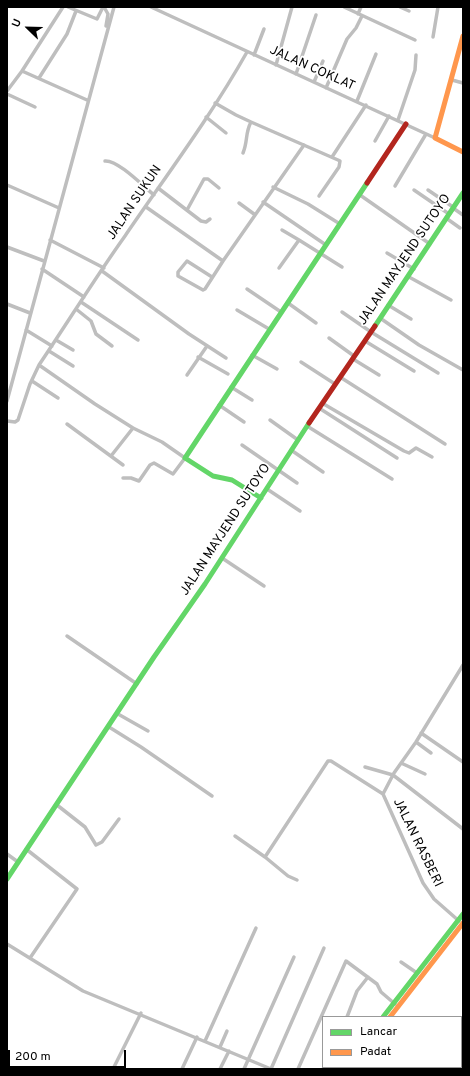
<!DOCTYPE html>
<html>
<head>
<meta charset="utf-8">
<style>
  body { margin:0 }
  #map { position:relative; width:470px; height:1076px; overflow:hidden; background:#fff; font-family:Overpass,sans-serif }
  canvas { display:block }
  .frame { position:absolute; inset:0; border:8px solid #000; pointer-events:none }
  .legend { position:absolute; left:322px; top:1016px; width:140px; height:52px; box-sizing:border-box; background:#fff; border:1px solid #999; margin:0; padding:5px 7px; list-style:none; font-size:12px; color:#000 }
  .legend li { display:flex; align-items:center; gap:8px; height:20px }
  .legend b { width:20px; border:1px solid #999 }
  .north { position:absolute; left:8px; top:8px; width:40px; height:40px; -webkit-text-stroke:3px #fff; paint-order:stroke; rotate:293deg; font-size:11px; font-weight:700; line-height:16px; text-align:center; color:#000 }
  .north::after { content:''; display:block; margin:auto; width:14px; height:18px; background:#000; clip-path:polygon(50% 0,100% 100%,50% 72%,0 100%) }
  .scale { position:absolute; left:8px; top:1050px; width:118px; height:18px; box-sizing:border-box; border:2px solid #000; border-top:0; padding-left:5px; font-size:12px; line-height:14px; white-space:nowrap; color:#000; -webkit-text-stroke:3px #fff; paint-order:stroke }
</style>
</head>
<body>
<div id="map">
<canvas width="470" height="1076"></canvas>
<div class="frame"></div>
<ul class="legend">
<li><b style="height:5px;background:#63d668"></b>Lancar</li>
<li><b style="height:5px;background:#ff974d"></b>Padat</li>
</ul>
<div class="north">U</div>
<div class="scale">200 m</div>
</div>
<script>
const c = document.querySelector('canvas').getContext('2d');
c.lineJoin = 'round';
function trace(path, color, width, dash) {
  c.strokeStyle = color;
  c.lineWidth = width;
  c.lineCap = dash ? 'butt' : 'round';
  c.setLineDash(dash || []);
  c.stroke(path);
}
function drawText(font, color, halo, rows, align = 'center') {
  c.font = font + ' Overpass,sans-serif';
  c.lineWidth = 3.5;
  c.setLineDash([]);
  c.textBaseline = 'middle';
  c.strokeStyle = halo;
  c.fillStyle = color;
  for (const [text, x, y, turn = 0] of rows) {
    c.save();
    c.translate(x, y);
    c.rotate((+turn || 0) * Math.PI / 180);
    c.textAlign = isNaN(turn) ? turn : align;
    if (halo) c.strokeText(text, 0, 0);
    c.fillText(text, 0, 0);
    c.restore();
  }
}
trace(new Path2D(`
  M 68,7 L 97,19 L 103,7
  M 104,7 L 108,14 L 106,26
  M 151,7 L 435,138
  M 344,7 L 415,40
  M 400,7 L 409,11
  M 358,14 L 361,7
  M 433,37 L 438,7
  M 254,55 L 264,29
  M 276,65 L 292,7
  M 22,71 L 63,7
  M 296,74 L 316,15
  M 39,78 L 67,34 L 76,11
  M 452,80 L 463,83
  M 314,82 L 323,61
  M 326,88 L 347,39 L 356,28 L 362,16
  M 7,91 L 22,71 L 87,100
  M 7,94 L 35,107
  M 357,101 L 376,54
  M 215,103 L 236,115 L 251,122
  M 206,117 L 226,133
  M 398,120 L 415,70 L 416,55
  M 375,141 L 389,116
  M 243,153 C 248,141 245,133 251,122 L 338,160 L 340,161 L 339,167 L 319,196
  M 332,157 L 366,105
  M 105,161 C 118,160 143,186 154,195
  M 7,185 L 59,208
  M 395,186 L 426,134
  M 273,187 L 308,204 L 340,224
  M 158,188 L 201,221 L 206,222 L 210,219
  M 414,190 L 449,214
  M 428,190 L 453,207
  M 360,195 L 430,244
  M 263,202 L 326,245
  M 239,203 L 254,214
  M 146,207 L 223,261 L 205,289 L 203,290 L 178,276 L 178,272 L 187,261 L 212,277
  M 453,208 L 463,215
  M 187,210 L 204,179 L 208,179 L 219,188
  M 446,218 L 460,228
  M 282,230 L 299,240
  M 50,240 L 104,268
  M 7,247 L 44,261
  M 387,253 L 414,269
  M 223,261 L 304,145
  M 279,268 L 299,240 L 342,267
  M 42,269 L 84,297
  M 102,271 L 189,334 L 226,358
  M 409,277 L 451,300
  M 247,289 L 281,312
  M 81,302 L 138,340
  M 288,303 L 316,323
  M 7,304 L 30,313
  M 388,305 L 411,319
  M 76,309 L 91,321 L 96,334 L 112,346
  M 237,310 L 269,329
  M 342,312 L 371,332 L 438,373
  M 380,318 L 419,345 L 463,370
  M 26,330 L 52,346
  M 329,338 L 354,356
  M 56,340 L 73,350
  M 365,341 L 414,371
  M 49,351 L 73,366
  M 252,355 L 277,369
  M 198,357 L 228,374
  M 353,359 L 379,375
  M 301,362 L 335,384
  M 39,365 L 95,404 L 133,428 L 162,442 L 185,458 L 173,474 L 154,463 L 150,465 L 139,481 L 131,478 L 123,478
  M 187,375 L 207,346
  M 340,377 L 445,444
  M 32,381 L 58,398
  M 231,387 L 252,400
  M 7,401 L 114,7
  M 322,403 L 404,451 L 409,453 L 416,448 L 432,457
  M 219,405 L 244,422
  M 319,408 L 397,458
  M 270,420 L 298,440
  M 7,421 L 15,422 L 18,420 L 30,384 L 39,365 C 68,322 95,278 125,236 C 166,176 211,116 247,52
  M 67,424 L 123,465
  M 307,426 L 392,479
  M 242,445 L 297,483
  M 291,450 L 323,472
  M 111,456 L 133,428
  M 267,489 L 300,511
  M 222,558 L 264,586
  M 67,636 L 137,684
  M 118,714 L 148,731
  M 109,727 L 141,747 L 212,796
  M 421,733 L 463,762
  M 416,742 L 431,753
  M 401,763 L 425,774
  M 365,767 L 393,775 L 463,829
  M 57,805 L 85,827 L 96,845 L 102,842 L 119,819
  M 235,836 L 265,857
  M 26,849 L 77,889 L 30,958
  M 7,854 L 18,862
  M 297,880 L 288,876 L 265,857 L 328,761 L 331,761 L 383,794
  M 459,921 L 434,899 L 423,883 L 383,794 L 394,773 L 416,742 L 463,665
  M 7,944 L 83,991 L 271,1069
  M 401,962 L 417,973
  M 347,1017 L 357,991 L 368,977
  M 205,1041 L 256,928
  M 220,1047 L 227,1031
  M 113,1069 L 141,1013
  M 182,1069 L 197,1037
  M 220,1069 L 229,1051
  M 244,1069 L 294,957
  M 271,1069 L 324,948
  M 298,1069 L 346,961 L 377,984 L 381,992 L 395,1004
  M 323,1069 L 324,1067
  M 427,1069 L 428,1067`), '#bebebe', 3.5);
trace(new Path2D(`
  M 375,326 L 463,193
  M 261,498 L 232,480 L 213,476 L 185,458 L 367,183
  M 7,879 L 154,657 L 205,584 L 309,423
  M 383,1017 L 463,914
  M 344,1069 L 346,1067`), '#63d668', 5);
trace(new Path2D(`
  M 463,36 L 435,138 L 463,152
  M 390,1017 L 463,923`), '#ff974d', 5);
trace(new Path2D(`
  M 367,183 L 406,124
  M 309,423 L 375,326`), '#b3261e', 5);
drawText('13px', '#000', '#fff', [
  ["JALAN COKLAT",312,69,24],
  ["JALAN SUKUN",135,203,-56],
  ["JALAN MAYJEND SUTOYO",405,260,-56],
  ["JALAN MAYJEND SUTOYO",226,530,-57],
  ["JALAN RASBERI",417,843,64]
]);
</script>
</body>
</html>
